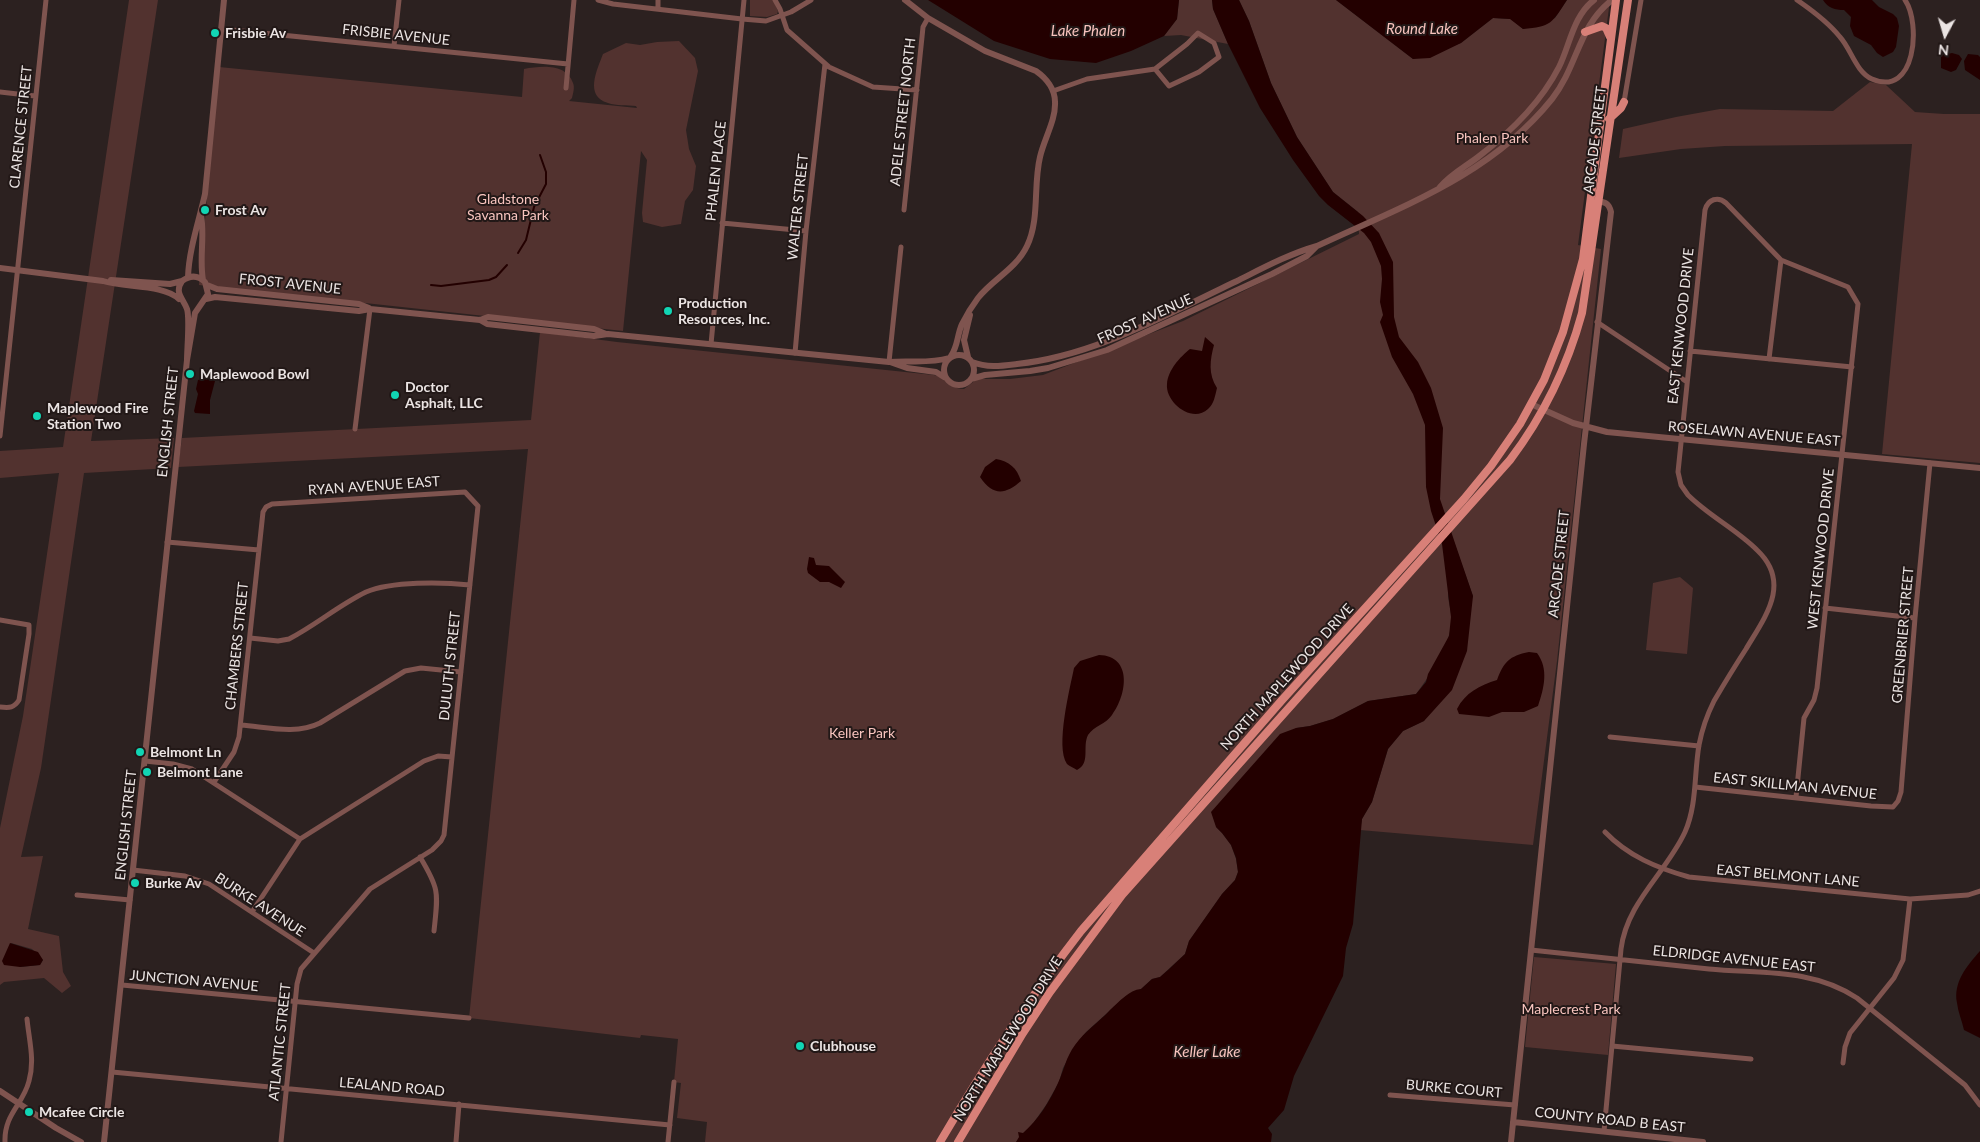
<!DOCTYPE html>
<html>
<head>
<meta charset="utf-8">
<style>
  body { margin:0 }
  #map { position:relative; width:1980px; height:1142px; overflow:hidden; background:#2c2120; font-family:Lato,sans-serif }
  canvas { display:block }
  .north { position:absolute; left:1920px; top:10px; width:50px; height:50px; -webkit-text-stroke:4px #221817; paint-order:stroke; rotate:186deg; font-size:14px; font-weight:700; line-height:20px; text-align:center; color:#ebe4e3 }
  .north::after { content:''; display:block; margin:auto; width:18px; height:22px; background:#ebe4e3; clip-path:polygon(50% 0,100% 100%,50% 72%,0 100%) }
</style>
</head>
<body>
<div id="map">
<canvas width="1980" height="1142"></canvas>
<div class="north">N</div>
</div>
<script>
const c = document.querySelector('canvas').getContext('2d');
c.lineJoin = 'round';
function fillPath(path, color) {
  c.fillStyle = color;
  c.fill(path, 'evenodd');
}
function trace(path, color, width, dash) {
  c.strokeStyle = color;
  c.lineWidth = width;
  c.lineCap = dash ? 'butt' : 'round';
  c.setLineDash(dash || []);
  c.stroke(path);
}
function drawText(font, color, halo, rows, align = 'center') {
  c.font = font + ' Lato,sans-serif';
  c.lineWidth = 4;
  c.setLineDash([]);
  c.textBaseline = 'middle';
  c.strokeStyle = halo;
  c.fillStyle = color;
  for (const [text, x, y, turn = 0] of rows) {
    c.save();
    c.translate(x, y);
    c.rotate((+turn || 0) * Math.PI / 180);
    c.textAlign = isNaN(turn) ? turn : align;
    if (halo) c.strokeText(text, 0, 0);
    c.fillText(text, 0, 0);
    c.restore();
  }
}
fillPath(new Path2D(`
  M 129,0 L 158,0 L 91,441 L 174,438 L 171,468 L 84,473 L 41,768 L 21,857 L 43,856 L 28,929 L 59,936 L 63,972 L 71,986 L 62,993 L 44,978 L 4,982 L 0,985 L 0,828 L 23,716 L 59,473 L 0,478 L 0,451 L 63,447 ZM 11,943 L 32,949 L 43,960 L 40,965 L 20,967 Z
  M 750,0 L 773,0 L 778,11 L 777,14 L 767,17 L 750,16 Z
  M 1179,0 L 1212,0 L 1213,9 L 1228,44 L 1181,35 L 1164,36 L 1177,19 Z
  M 1239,0 L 1336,0 L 1413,59 L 1461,43 L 1493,18 L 1511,19 L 1523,29 L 1555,18 L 1567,0 L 1610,0 L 1578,245 L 1601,249 L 1557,661 L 1533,845 L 1360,830 L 1362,819 L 1372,802 L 1388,749 L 1403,731 L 1424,721 L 1473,596 L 1451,534 C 1450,554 1448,575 1448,596 C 1449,606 1453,616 1451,626 C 1449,645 1428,679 1416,694 L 1368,701 L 1333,719 L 1310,726 L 1296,728 L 1216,827 L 1222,833 L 1231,845 L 1236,859 L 1238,872 L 1235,880 L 1222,894 L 1189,941 L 1185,954 L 1160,977 L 1152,979 L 1141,989 L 1126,996 L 1086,1032 L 1075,1046 L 1063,1068 L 1059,1082 L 1046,1105 L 1032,1125 L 1016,1142 L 705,1142 L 707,1122 L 677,1118 L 681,1083 L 674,1082 L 678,1039 L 641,1035 L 640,1038 L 469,1018 L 528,449 L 178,467 L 182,438 L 531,420 L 540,332 L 617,342 L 934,375 C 948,378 946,388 964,389 L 977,379 L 1010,379 L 1043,375 L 1183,321 L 1359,234 L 1358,212 L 1333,192 L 1297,137 L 1271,83 L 1249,21 Z
  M 679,41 L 695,58 L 698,71 L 686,130 L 689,149 L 696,166 L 693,190 L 685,201 L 681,224 L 662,227 L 643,222 L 642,213 L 647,160 L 641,151 L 623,331 L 199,285 L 219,67 L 522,97 L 524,69 C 541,66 566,63 573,83 C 575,87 573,94 572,98 L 569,101 L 637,108 L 636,106 C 627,105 616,106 608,103 C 584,96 597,70 603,54 L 626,43 L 640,45 L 657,42 Z
  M 1870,82 L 1886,85 L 1915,112 L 1944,114 L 1980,114 L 1980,463 L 1882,454 L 1912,144 L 1725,146 L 1681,149 L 1619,158 L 1623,129 L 1676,117 L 1720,109 L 1833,111 Z
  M 1680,577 L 1693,588 L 1687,654 L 1646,650 L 1653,583 Z
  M 1534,957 L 1616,964 L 1608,1055 L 1525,1047 Z`), '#52322f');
fillPath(new Path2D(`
  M 928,0 L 1179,0 L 1177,19 L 1164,36 L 1131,51 L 1096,63 L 1050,59 L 994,41 Z
  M 1212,0 L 1239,0 L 1249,21 L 1271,83 L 1297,137 L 1333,192 L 1363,216 L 1379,233 L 1393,262 L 1394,317 L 1399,337 L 1418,362 L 1431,388 L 1443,428 L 1440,499 L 1473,596 L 1467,651 L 1452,690 L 1424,721 L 1403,731 L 1388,749 L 1372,802 L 1362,819 L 1353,924 L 1346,948 L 1343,976 L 1294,1076 L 1284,1110 L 1268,1128 L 1272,1134 L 1271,1142 L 1016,1142 L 1019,1137 L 1018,1132 L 1023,1133 C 1038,1120 1050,1101 1058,1083 C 1064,1070 1066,1057 1075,1045 C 1085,1031 1099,1022 1110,1010 C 1119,1002 1129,990 1141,989 L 1152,979 L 1160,977 L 1168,970 L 1185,954 L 1189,941 L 1222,894 L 1235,880 L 1238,872 L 1236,858 L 1231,845 L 1222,833 L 1216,827 L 1211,812 L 1280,734 L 1296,728 L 1310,726 L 1333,719 L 1368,701 L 1416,694 L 1426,682 L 1428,674 L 1449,636 L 1451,617 L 1442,544 L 1431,511 L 1426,487 L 1425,425 L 1413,394 L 1392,357 L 1380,322 L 1383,315 L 1380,302 L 1382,279 L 1381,266 L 1371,242 L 1364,233 L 1328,205 L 1319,196 L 1293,160 L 1260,108 L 1228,44 L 1213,9 Z
  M 1336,0 L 1567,0 C 1552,23 1551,27 1523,29 L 1510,19 L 1493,18 L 1461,43 L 1430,58 L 1413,59 Z
  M 1823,0 L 1872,0 L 1879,7 L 1893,14 L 1897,18 L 1899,26 L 1896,47 L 1893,52 L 1883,57 L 1877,53 L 1871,45 L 1854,36 L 1850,26 L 1851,17 L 1844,10 C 1835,10 1828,8 1823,0 Z
  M 1952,53 L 1959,55 L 1962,59 L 1956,70 L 1951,72 L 1941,68 L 1941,57 L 1943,55 Z
  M 1968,54 L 1978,55 L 1980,57 L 1980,80 L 1965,70 L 1964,61 Z
  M 1205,337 L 1214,345 C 1210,360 1208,374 1217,388 C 1215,396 1214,404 1208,409 C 1192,424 1165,402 1167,384 C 1168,370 1180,357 1190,349 L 1202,351 Z
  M 204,378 L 215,381 L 210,400 L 210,414 L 195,413 L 194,411 L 198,394 L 196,389 L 198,380 Z
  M 996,459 C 1009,461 1017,468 1021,481 C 1005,495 993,496 980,477 L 985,467 Z
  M 809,557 L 814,558 L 816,565 L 829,566 L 845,582 L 841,588 L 829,582 L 820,582 L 808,573 L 807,569 Z
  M 1529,652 L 1537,653 C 1549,669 1544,688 1538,706 L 1524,712 L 1502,712 L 1489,717 L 1459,714 L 1457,709 C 1465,693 1480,685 1497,680 C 1504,662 1509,656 1529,652 Z
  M 1099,655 C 1133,656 1127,695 1112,715 C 1106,724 1094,726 1088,735 C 1082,747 1091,763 1077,770 C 1074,768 1069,766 1067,764 C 1055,747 1070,688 1074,668 L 1080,661 Z
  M 10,943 L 38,952 L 43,960 L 40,965 L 20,967 L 4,965 L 2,961 Z
  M 1980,951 L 1980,1038 L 1964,1030 C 1962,1021 1958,1012 1957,1003 C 1953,982 1967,966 1980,951 Z`), '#230000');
trace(new Path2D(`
  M 518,253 L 526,240 L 534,207 L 546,184 L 546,172 L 540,155
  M 431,285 L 441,286 L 489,280 L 496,277 L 507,265`), '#230000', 2);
trace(new Path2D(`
  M 598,0 L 613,4 L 742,19 L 766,21 L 791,12 L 811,0
  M 775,0 L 780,9 L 787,30 L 829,67 L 873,87 L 917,90
  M 1797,0 C 1813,11 1828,22 1840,37 C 1851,49 1856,72 1872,79 C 1916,98 1921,23 1905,0
  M 658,9 L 658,0
  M 222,29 L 568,64
  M 394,46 L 399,0
  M 566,88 L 574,0
  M 1053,91 L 1087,79 L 1155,69 L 1169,86 L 1199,72 L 1219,57 L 1214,43 L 1198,33 L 1187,44 L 1155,69
  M 0,92 L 35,96
  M 1624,102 L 1641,0
  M 904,210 L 922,37 L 923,27 L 928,18
  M 722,223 L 806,231
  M 1597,322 L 1687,382
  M 711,344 L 744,0
  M 1690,351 L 1852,367
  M 795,353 L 806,231 L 825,64
  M 1769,359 L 1781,260
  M 889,362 L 901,247
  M 355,429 L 370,309
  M 0,436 L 46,0
  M 167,542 L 259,550
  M 1825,608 L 1915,618
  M 0,620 L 29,625 L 29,634 L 19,700 C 14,708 10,708 0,707
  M 250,638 L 278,641 L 289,639 C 316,625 339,605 366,592 C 392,581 442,582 470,585
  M 241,725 C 267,727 296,735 320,723 L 405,671 L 421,668 L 461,672
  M 1610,737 L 1699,746
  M 145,761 L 173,764 L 192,769 L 300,839 L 424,761 L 438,756 L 452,757
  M 214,782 L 234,752 L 239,737 L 263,512 L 266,507 L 272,504 L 465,492 L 478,506 L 444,835 L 441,841 L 432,850 L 370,889 L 301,969 L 297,984 L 281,1142
  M 1695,787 L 1871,806 L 1893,807 L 1898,801 L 1901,792 L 1915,618 L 1930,463
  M 1605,832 C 1628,856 1657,868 1689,877 L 1910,899 L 1968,895 L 1980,891
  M 420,857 C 440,890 438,893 434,931
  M 133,870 L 185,876 L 209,884 L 314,953
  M 77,895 L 130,900
  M 252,912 L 300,839
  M 1531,950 C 1591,956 1650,963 1709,969 C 1761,974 1812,968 1857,998 L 1965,1085 L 1980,1105
  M 122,985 L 469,1018
  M 1612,1046 L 1751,1059
  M 1843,1063 L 1845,1047 L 1850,1033 L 1894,978 L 1903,960 L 1910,899
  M 112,1072 L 670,1125
  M 1390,1095 L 1515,1105
  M 1604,1131 L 1621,949 C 1627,902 1666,873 1685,832 C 1697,805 1694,774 1699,745 C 1702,729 1707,715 1714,701 C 1724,684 1735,666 1746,649 C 1765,617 1792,583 1757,550 C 1736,529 1709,516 1688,495 L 1681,485 L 1678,472 L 1705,210 C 1708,199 1718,196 1726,203 L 1781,260 L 1848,287 L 1858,304 L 1817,688 L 1814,700 L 1804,718 L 1796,797
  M 5,1142 C 4,1114 23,1105 29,1081 C 35,1060 29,1040 27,1019
  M 456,1142 L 459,1104
  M 668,1142 L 674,1082`), '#7f544f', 5);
trace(new Path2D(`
  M 905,0 L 928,18 L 985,51 L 1036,71 C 1046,78 1055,89 1055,102 C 1056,120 1044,139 1040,157 C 1033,186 1040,219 1027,246 C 1016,269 993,279 978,298 C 972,306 966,316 962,324 C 957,335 958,346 951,356
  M 1440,187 C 1451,174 1465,167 1478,157 C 1511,132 1540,104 1559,67 C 1570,45 1573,16 1594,0
  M 201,215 C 205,237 199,258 203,280
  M 0,268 L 103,281 C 125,288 163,284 179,299
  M 188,277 C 189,249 199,221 205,194 L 224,0
  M 111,280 L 170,284 L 182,281
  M 207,285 L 217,289 L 359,304 L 369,308
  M 206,299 L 215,297 L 359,311 L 370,309 L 480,320 L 488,317 L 594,329 L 606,334
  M 480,320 L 487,324 L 594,336 L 608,334 L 889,362 C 909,360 929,364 949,358
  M944 370a15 15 0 1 1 30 0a15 15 0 1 1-30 0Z
  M 968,357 L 964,340 L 970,315
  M 890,362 L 907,368 L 936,372 L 944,377
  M 972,362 C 987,368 1001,366 1017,364 C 1095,356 1167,314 1237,281 C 1263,268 1289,254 1317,246 C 1403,206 1491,175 1552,99 C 1578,66 1578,26 1612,0
  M 971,379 L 985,375 L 1030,371 L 1048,368 L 1107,350 L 1272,274 L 1307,256 L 1316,247
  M 1531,404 L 1573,423 L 1607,432 L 1980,468
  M 0,1091 L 56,1128 L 81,1142
  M 1513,1122 L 1703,1142
  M 104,1142 L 187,360 L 195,313 L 208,294 L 205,282 C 198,275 190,275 182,281 C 174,293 183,298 187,309 C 190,318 187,349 187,360
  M 1511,1142 L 1584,444 L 1611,212 C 1609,203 1605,202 1597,201`), '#7f544f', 6);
trace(new Path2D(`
  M 1585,32 L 1602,26 L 1606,28 L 1610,37
  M 1609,119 L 1621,108 L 1624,102
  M 940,1142 C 983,1069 1029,998 1081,931 L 1282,700 L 1464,499 L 1491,466 L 1520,424 L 1544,380 L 1563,332 L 1583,259 L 1616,0
  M 958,1142 L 1023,1033 L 1050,992 L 1122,895 L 1510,460 C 1544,415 1567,368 1582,313 L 1628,0`), '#d88078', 8);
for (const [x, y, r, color] of [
  [215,33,5,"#11d5b4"],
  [205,210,5,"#11d5b4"],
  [668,311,5,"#11d5b4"],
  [190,374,5,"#11d5b4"],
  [395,395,5,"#11d5b4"],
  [37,416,5,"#11d5b4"],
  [140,752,5,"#11d5b4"],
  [147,772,5,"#11d5b4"],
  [135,883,5,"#11d5b4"],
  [800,1046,5,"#11d5b4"],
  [29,1112,5,"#11d5b4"]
]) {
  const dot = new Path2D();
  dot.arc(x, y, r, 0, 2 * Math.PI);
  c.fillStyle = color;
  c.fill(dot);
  trace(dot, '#221817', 2);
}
drawText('bold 14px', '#ebe4e3', '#221817', [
  ["Frisbie Av",225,33],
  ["Frost Av",215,210],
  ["Production",678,303],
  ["Resources, Inc.",678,319],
  ["Maplewood Bowl",200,374],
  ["Doctor",405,387],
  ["Asphalt, LLC",405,403],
  ["Maplewood Fire",47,408],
  ["Station Two",47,424],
  ["Belmont Ln",150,752],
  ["Belmont Lane",157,772],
  ["Burke Av",145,883],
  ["Clubhouse",810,1046],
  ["Mcafee Circle",39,1112]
], 'left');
drawText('14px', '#ebe4e3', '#221817', [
  ["FRISBIE AVENUE",396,35,6],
  ["ADELE STREET NORTH",903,112,-84],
  ["CLARENCE STREET",21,127,-84],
  ["ARCADE STREET",1595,140,-83],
  ["PHALEN PLACE",716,171,-84],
  ["WALTER STREET",798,207,-84],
  ["FROST AVENUE",290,284,6],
  ["FROST AVENUE",1145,319,-24],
  ["EAST KENWOOD DRIVE",1681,326,-84],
  ["ENGLISH STREET",168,422,-84],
  ["ROSELAWN AVENUE EAST",1754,434,5],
  ["RYAN AVENUE EAST",374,486,-4],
  ["WEST KENWOOD DRIVE",1821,549,-84],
  ["ARCADE STREET",1559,564,-84],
  ["GREENBRIER STREET",1903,635,-85],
  ["CHAMBERS STREET",237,646,-84],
  ["DULUTH STREET",450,666,-84],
  ["NORTH MAPLEWOOD DRIVE",1287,677,-48],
  ["EAST SKILLMAN AVENUE",1795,786,6],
  ["ENGLISH STREET",126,825,-84],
  ["EAST BELMONT LANE",1788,876,5],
  ["BURKE AVENUE",260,905,33],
  ["ELDRIDGE AVENUE EAST",1734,959,6],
  ["JUNCTION AVENUE",194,981,5],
  ["NORTH MAPLEWOOD DRIVE",1008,1039,-58],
  ["ATLANTIC STREET",280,1042,-84],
  ["LEALAND ROAD",392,1087,5],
  ["BURKE COURT",1454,1089,5],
  ["COUNTY ROAD B EAST",1610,1120,6]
]);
drawText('14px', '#f9c5bf', '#221817', [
  ["Phalen Park",1492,138],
  ["Gladstone",508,199],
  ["Savanna Park",508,215],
  ["Keller Park",862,733],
  ["Maplecrest Park",1571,1009]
]);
drawText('italic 15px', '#f7c3bd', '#221817', [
  ["Round Lake",1422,29],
  ["Lake Phalen",1088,31],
  ["Keller Lake",1207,1052]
]);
</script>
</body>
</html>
